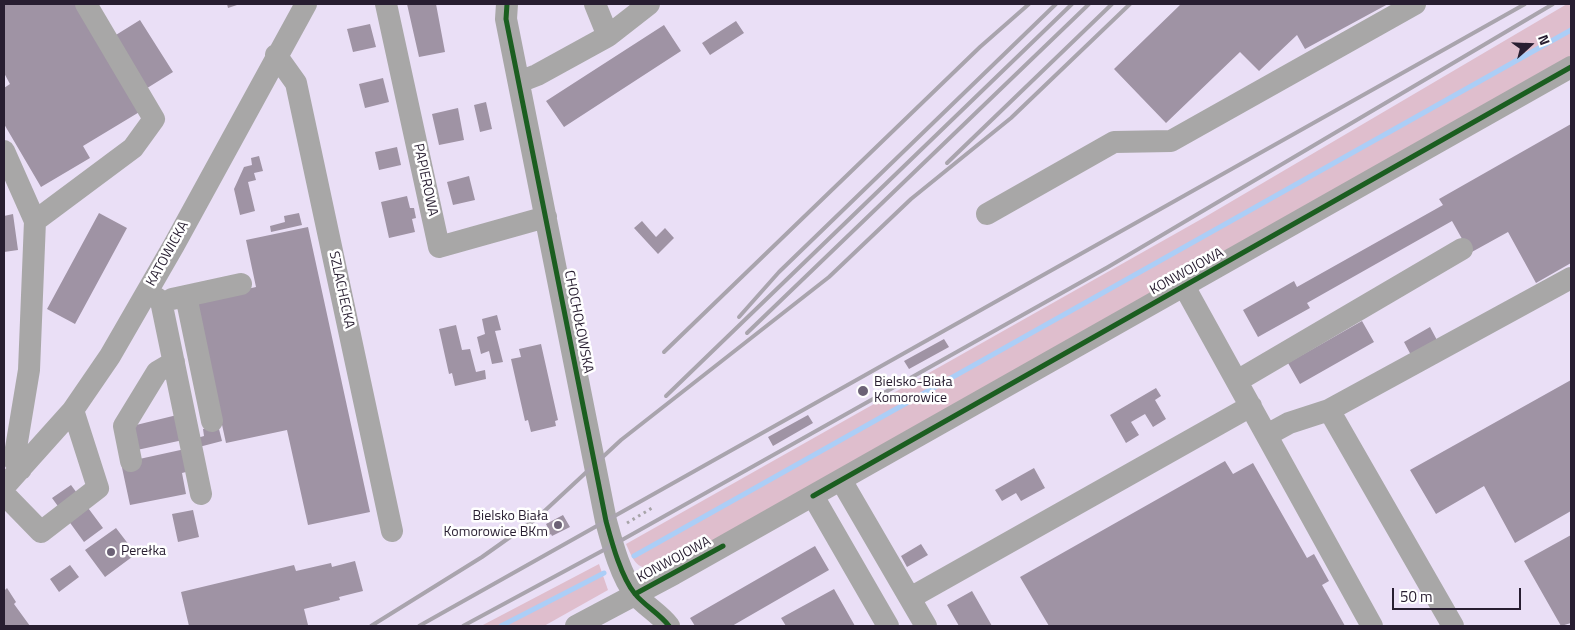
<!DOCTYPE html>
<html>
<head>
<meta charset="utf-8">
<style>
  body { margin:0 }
  #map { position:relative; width:1575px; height:630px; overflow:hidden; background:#eadff6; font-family:"Titillium Web",sans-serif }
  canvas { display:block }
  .frame { position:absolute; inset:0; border:5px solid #281e31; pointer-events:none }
  .north { position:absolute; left:1505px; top:20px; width:50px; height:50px; -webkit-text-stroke:4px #fff; paint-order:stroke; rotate:70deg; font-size:14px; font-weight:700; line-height:20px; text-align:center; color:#281e31 }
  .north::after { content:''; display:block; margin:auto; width:18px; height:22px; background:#281e31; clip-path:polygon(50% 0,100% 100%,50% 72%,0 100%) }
  .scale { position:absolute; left:1392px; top:588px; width:129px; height:22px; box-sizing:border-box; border:2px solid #281e31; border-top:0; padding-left:6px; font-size:15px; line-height:18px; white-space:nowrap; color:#281e31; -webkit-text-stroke:4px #fff; paint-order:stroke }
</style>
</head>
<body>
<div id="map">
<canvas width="1575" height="630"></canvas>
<div class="frame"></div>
<div class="north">N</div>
<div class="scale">50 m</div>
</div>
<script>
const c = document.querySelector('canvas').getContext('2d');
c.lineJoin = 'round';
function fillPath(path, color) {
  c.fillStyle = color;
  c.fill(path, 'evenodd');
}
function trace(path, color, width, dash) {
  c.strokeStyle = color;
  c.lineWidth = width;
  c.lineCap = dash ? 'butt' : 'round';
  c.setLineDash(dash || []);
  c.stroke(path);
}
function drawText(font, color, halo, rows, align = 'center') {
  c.font = font + ' "Titillium Web",sans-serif';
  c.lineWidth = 5;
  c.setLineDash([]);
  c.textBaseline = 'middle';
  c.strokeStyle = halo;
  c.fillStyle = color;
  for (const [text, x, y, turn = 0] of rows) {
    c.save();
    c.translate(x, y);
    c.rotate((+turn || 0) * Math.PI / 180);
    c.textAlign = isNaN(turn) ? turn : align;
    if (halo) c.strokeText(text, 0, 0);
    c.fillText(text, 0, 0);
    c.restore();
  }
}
fillPath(new Path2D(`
  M 1567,4 L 1571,4 L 1571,58 L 663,569 C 638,569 636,567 626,544 L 1205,217 Z
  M 599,564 L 608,590 L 544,626 L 481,626 Z`), '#dfbecd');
trace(new Path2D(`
  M 634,556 L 1571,30
  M 501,626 L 604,573`), '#abcef7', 5);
fillPath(new Path2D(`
  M 4,4 L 76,4 L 141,111 L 83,146 L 90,158 L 41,187 L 4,124 L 4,88 L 10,84 L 4,73 Z
  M 227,4 L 240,4 L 228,8 Z
  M 407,4 L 436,4 L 445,52 L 419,57 Z
  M 1181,4 L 1388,4 L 1305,49 L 1297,35 L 1259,71 L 1240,52 L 1166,123 L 1114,69 Z
  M 140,20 L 173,72 L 144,90 L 111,38 Z
  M 736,21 L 744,33 L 710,55 L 702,43 Z
  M 370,24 L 376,47 L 353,52 L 347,29 Z
  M 664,25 L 681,51 L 564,127 L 546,101 Z
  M 383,78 L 389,102 L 365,108 L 359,84 Z
  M 486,102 L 492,129 L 480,132 L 474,105 Z
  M 458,108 L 464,140 L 439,145 L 432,114 Z
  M 1571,124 L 1571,263 L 1536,283 L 1508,232 L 1470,253 L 1452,221 L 1307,303 L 1310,308 L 1258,337 L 1243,310 L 1294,281 L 1297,287 L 1443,205 L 1439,199 Z
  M 397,147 L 401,165 L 379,170 L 375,152 Z
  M 259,156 L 263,171 L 254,173 L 256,180 L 248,182 L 255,211 L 240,215 L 234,189 L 244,167 L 252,165 L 251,158 Z
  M 469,176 L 475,200 L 453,205 L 447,182 Z
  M 407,196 L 410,208 L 414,208 L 416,218 L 412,219 L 415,232 L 389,238 L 381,202 Z
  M 99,213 L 127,228 L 75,324 L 47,309 Z
  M 299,213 L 302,225 L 271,232 L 270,226 L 285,222 L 284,216 Z
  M 13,214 L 18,250 L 4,252 L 4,216 Z
  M 642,221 L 656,237 L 665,228 L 674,238 L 658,254 L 634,228 Z
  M 308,227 L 370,512 L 308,525 L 287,430 L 226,443 L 195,301 L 256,287 L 246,240 Z
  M 497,315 L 501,330 L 495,331 L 503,362 L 492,364 L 489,351 L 481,354 L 477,337 L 485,334 L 482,319 Z
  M 1362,321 L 1374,342 L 1300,384 L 1288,363 Z
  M 456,325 L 462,350 L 470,349 L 476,372 L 485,370 L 486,379 L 455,386 L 452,373 L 449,374 L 439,329 Z
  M 1430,327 L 1438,342 L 1412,357 L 1404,342 Z
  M 944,339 L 949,347 L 909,369 L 904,361 Z
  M 541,344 L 558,420 L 555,421 L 556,426 L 531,432 L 528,420 L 525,421 L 511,359 L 521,357 L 519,349 Z
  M 1571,380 L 1571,511 L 1515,543 L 1484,486 L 1436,514 L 1410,470 Z
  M 1156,388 L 1161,396 L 1155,400 L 1166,419 L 1153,427 L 1145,414 L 1131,422 L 1139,435 L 1126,443 L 1110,415 Z
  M 177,415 L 183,440 L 137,450 L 132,426 Z
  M 808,415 L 813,423 L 773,446 L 768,437 Z
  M 218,425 L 222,441 L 199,447 L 197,438 L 204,436 L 203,429 Z
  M 185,449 L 190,471 L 182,473 L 186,494 L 130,505 L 121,463 Z
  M 1225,461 L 1233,474 L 1253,463 L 1307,558 L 1314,554 L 1329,581 L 1322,585 L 1345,626 L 1049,626 L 1020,577 Z
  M 1034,468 L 1045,488 L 1021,501 L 1016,493 L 1002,501 L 995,490 Z
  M 71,485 L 103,528 L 84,542 L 52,498 Z
  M 193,510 L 199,537 L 178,542 L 172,514 Z
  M 563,515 L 570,527 L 552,536 L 551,534 L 546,537 L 543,530 L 548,528 L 546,524 Z
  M 116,528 L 136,554 L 105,577 L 85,550 Z
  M 1571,535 L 1571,623 L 1561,626 L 1524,561 Z
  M 921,544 L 928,555 L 907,567 L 901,556 Z
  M 815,546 L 829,570 L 732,626 L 695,626 L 690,618 Z
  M 355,561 L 363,591 L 339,597 L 340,600 L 304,609 L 308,625 L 189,626 L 181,592 L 294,565 L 296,571 L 331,563 L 332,567 Z
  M 70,565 L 79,577 L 59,592 L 50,579 Z
  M 7,588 L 16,602 L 14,604 L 30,626 L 4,626 L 4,591 Z
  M 834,589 L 855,626 L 786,626 L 781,618 Z
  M 972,591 L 992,626 L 959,626 L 947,605 Z`), '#9f93a4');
trace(new Path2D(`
  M 627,523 L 652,508`), '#a7a4a8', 3, [2.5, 4]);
trace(new Path2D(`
  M 386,4 L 439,247 L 546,217
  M 507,4 L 506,19 L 606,521 C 612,543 621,577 635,594 C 645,606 660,614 669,626
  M 608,36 L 649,4
  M 276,55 L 296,83 L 392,531
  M 519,82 L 537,75 L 608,36 L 595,4
  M 4,151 L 35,221 L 29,370 L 14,460 L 21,469
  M 987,214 L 1114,142 L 1171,141 L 1415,4
  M 35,221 L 133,148 L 154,119 L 86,4
  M 1184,286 L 1372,626
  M 147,292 L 161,301 L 201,494
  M 186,296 L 212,421
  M 172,299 L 241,284
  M 1237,381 L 1462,249
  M 1329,410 L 1571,278
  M 1267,435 L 1289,423 L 1329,410 L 1453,626
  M 131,461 L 124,426 L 157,372 L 174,362
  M 841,480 L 926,626
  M 4,487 L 73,410 L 110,356 L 174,245 L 306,4
  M 4,494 L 41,532 L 98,488 L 73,410
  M 813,496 L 888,626
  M 910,598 L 1251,406
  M 576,626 L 674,574 L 1571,67`), '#a8a7a7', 22);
trace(new Path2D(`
  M 947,163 L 1112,4
  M 739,317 L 779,272 L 1056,4
  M 747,333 L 1089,4
  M 664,352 L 980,47 L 1029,4
  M 666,396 L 1072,4
  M 371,626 L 482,557 L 537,518 L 621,440 L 829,277 L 911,199 L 1011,118 L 1130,4
  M 419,626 L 1525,4
  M 463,626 L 613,545 L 1108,267 L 1553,4`), '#a9a4ad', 4);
trace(new Path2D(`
  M 507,4 L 506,19 L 606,521 C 612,543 621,577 635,594 C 645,606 660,614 669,626
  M 813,496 L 1571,67
  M 635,594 L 723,546`), '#1b5e20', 5);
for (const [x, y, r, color] of [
  [863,391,6,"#6c6276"],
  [558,525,5,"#6c6276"],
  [111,552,5,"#6c6276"]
]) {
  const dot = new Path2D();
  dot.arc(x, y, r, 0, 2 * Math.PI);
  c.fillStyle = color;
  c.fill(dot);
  trace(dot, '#fff', 2);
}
drawText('14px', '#281e31', '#fff', [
  ["PAPIEROWA",425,180,78],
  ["KATOWICKA",168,254,-61],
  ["KONWOJOWA",1187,272,-29],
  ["SZLACHECKA",341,290,78],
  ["CHOCHOŁOWSKA",578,322,79],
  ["KONWOJOWA",674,560,-28]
]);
drawText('14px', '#281e31', '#fff', [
  ["Bielsko-Biała",874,383],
  ["Komorowice",874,399],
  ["Bielsko Biała",548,517,"right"],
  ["Komorowice BKm",548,533,"right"],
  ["Perełka",121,552]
], 'left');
</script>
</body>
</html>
